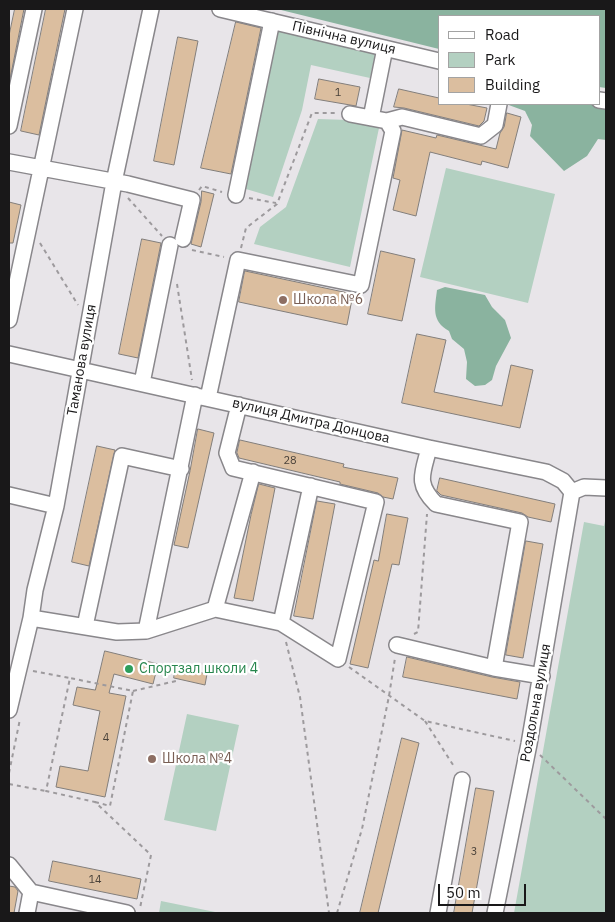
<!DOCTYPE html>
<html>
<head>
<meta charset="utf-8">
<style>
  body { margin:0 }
  #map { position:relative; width:615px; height:922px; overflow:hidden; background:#e8e5e9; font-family:"IBM Plex Sans",sans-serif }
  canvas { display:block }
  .frame { position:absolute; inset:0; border:10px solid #191819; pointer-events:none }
  .legend { position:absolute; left:438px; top:15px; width:162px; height:90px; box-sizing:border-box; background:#fff; border:1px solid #a3a3a3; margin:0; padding:6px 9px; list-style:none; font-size:15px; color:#191819 }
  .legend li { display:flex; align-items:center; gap:10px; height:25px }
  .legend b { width:25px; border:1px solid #a3a3a3 }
  .scale { position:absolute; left:438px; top:884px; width:88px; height:22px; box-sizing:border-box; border:2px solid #191819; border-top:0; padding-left:6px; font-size:15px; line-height:18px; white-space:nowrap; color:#191819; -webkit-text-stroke:4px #fff; paint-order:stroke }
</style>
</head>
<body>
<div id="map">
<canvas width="615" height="922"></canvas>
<div class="frame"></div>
<ul class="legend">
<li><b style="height:6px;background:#fff"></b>Road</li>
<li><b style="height:14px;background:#b3d0c1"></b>Park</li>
<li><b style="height:14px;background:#dbbe9f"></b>Building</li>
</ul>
<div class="scale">50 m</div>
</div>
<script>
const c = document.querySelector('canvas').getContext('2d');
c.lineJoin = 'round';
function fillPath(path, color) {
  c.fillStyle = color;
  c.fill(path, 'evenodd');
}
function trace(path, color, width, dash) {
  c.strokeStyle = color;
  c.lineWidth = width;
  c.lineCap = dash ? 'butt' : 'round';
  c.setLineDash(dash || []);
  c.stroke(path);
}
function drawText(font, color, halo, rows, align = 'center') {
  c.font = font + ' "IBM Plex Sans",sans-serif';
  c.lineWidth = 4.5;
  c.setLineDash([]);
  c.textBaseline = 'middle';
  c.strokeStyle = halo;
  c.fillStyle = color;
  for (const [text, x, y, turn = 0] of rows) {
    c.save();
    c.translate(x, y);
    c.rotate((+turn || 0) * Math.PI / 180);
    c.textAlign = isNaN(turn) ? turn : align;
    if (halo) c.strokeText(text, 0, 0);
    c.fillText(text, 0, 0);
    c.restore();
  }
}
fillPath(new Path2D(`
  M 278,31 L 375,54 L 370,78 L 311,65 L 302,110 L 273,197 L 246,189 Z
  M 318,119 L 349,120 L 379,128 L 350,267 L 254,244 L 260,227 L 286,207 Z
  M 446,168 L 555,194 L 528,303 L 420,277 Z
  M 606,516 L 606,913 L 514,913 L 584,522 L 604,526 Z
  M 187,714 L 239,725 L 216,831 L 164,820 Z
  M 161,901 L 220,913 L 159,913 Z`), '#b3d0c1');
fillPath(new Path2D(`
  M 277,9 L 606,9 L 606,88 L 599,87 L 599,16 L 439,16 L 439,49 Z
  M 506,104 L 591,104 L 606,107 L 606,140 L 598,139 L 587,156 L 564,171 L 530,136 L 532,125 L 525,111 Z
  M 445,287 L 485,295 L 492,307 L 505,320 L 511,338 L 496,366 L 492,380 L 485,385 L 475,386 L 466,379 L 467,362 L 464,349 L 452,339 L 449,331 C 431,321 435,307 437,290 Z`), '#8ab39f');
const building = new Path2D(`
  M 15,9 L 24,9 L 10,79 L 9,36 Z
  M 46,9 L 65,9 L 39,135 L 21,131 Z
  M 236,22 L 261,28 L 231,174 L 201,168 Z
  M 178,37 L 198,41 L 174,165 L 154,161 Z
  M 319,79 L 360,87 L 356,106 L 315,99 Z
  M 399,89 L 439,98 L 439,104 L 466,104 L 487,108 L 484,121 L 479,126 L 404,108 L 394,107 Z
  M 507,113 L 521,117 L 508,168 L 482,161 L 481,165 L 430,152 L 416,216 L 393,210 L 400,180 L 393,178 L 402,130 L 436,138 L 437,135 L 496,149 L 500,133 L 504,127 Z
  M 202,191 L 214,194 L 201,247 L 191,244 L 201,202 Z
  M 9,202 L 21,205 L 13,243 L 9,243 Z
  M 142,239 L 161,243 L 138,358 L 119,354 Z
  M 381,251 L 415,259 L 402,321 L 368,314 Z
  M 245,271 L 353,294 L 347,325 L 239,302 Z
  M 417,334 L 446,340 L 434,392 L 502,406 L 511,365 L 533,370 L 520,428 L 402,403 Z
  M 198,429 L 214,433 L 188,548 L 174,545 L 190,471 Z
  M 240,440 L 344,464 L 343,467 L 398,478 L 393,499 L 383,497 L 378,493 L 340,484 L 340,482 L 239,458 L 237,453 Z
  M 97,446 L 115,450 L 89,566 L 72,562 Z
  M 440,478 L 555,504 L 551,522 L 528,517 L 522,513 L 441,495 L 437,491 Z
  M 259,484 L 275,488 L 253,601 L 234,598 L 251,515 Z
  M 317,501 L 335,504 L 313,619 L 294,616 Z
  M 387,514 L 408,518 L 399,565 L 392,564 L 368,668 L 350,664 L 374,560 L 378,561 Z
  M 526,541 L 543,544 L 523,658 L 506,655 Z
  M 105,651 L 158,664 L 153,684 L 114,674 L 109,693 L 126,696 L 105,797 L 56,787 L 60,766 L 88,771 L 100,711 L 73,705 L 77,687 L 95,690 Z
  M 407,657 L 492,677 L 520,682 L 517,699 L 403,677 Z
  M 176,667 L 207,674 L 205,685 L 174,678 Z
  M 402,738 L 419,743 L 378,913 L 360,913 Z
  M 476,788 L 494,791 L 472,913 L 454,913 Z
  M 53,861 L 141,879 L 137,899 L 49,881 Z
  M 9,886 L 15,887 L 18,891 L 14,913 L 9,913 Z`);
fillPath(building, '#dbbe9f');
trace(building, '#827e7b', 1);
const minor = new Path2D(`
  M 220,9 L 439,61
  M 599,100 L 606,101
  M 350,114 L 387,121 L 402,117 L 481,136 L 495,125 L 499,104
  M 371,118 L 385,48
  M 9,126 L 34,9
  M 9,162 L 128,184 L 192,200 L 183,239
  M 236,195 L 272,21
  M 9,320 L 75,9
  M 9,354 L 429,448 L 546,472 L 563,481 L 572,492 L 584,487 L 606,488
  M 142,383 L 170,245
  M 208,398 L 238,260 L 361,285 L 393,131 L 387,121
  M 429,448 C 423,473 415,483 436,504 L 520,522 L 494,668 L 542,676
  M 9,495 L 56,506
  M 215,609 L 253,472
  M 31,618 L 117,632 L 146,631 L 215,609 L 281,623 L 338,659 L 376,502 L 233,468 L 227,453 L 239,405
  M 281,623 L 311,486
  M 85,626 L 122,456 L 181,469
  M 146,631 L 195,395
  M 397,645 L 494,668
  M 9,710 L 31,618 L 35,590 L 56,506 L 114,182 L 151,9
  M 9,865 L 31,892 L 127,913
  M 27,913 L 31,892
  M 438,913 L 462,780
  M 495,913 L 529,744 L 572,492`);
trace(minor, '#89878b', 18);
trace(new Path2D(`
  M 199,190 L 202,186 L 222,192
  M 128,198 L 162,236
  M 249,198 L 276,203
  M 40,243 L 78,305
  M 241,248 L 246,228 L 277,204 L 312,113 L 338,113
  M 192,250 L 224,257
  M 177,284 L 192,380
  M 414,634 L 418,632 L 427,514
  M 286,642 L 300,697 L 329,913
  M 349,667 L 425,721 L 515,741
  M 33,671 L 70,678
  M 133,691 L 176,681
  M 425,721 L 455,768
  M 540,755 L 606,819
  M 9,773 L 20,719
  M 9,784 L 46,791
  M 95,802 L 110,806 L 133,691 L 70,678 L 46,791 L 95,802 L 151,855 L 140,908
  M 337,913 L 362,829 L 389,696 L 395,658`), '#9d9a9d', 2, [4, 4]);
trace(minor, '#fff', 15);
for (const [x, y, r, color] of [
  [283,300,5,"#8d6e63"],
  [129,669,5,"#2e9e5b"],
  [152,759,5,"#8d6e63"]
]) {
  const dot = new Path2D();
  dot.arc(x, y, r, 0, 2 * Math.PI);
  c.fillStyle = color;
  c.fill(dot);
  trace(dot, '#fff', 2);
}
drawText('11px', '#4a423a', null, [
  ["1",338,93],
  ["28",290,461],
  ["4",106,738],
  ["3",474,852],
  ["14",95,880]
]);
drawText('14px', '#191819', '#fff', [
  ["Північна вулиця",344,38,13],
  ["Таманова вулиця",82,360,-80],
  ["вулиця Дмитра Донцова",311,421,13],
  ["Роздольна вулиця",536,703,-80]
]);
drawText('14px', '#785e54', '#fff', [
  ["Школа №6",293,300],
  ["Школа №4",162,759]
], 'left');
drawText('14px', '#27864d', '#fff', [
  ["Спортзал школи 4",139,669]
], 'left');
</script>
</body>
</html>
